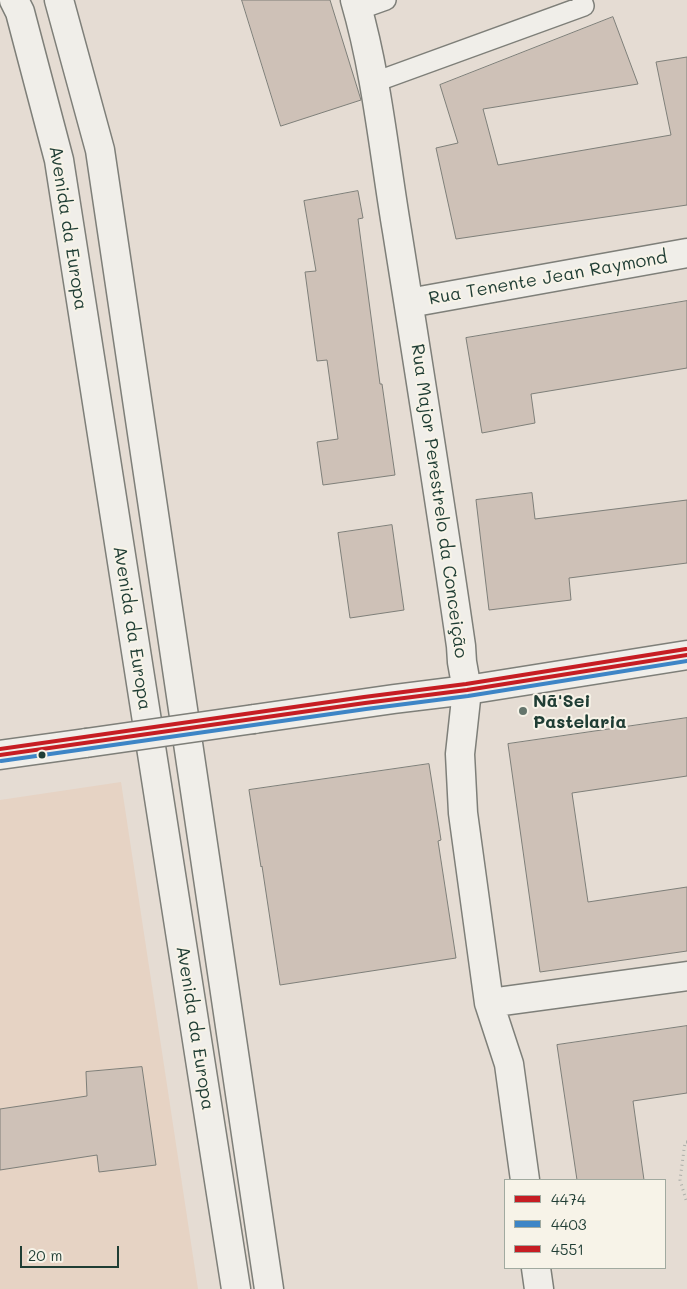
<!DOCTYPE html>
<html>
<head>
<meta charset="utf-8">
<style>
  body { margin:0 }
  #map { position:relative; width:687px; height:1289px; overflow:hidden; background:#e5dcd3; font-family:Mali,sans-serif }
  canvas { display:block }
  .legend { position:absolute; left:504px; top:1179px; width:162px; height:90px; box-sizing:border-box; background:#f7f3e8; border:1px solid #a1aaa0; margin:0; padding:6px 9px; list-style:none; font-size:15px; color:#1f3d34 }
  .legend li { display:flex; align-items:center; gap:10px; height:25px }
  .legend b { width:25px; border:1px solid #a1aaa0 }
  .scale { position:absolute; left:20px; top:1246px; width:99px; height:22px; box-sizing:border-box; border:2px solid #1f3d34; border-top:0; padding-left:6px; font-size:15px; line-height:18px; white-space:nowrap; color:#1f3d34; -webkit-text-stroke:4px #f7f3e8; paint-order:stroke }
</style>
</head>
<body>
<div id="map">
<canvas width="687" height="1289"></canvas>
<ul class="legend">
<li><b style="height:6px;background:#c61d23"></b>4474</li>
<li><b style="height:6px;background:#3d85c6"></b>4403</li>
<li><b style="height:6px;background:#c61d23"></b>4551</li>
</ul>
<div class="scale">20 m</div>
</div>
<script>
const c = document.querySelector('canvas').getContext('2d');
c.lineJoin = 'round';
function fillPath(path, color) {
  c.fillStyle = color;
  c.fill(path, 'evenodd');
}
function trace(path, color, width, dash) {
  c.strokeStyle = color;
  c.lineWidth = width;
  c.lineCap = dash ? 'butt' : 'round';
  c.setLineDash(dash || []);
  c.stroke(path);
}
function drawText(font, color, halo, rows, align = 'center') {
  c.font = font + ' Mali,sans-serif';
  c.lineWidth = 4;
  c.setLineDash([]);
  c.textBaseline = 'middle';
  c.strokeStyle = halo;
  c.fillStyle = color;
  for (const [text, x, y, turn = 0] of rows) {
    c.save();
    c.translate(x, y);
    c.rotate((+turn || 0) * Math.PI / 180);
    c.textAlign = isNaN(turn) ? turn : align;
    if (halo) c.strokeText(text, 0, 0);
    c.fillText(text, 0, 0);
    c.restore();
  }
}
fillPath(new Path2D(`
  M 121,782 L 198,1289 L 0,1289 L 0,800 Z`), '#e6d3c4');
const building = new Path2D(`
  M 242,0 L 330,0 L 361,100 L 281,126 Z
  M 613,17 L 638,84 L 483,109 L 498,165 L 671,135 L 656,62 L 687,57 L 687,205 L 456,239 L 436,148 L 458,143 L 440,85 Z
  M 358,191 L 363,218 L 358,219 L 380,384 L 382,384 L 395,475 L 323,485 L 317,442 L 338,439 L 327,360 L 317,361 L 305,272 L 316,271 L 304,201 Z
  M 687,301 L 687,368 L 531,394 L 535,423 L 482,433 L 466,338 Z
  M 532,493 L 535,519 L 687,500 L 687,563 L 569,578 L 571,600 L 489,610 L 476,500 Z
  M 392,525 L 404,610 L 350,618 L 338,533 Z
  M 687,718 L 687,776 L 572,793 L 588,902 L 687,887 L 687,951 L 540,972 L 508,744 Z
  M 429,764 L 441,840 L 438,841 L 456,958 L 280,985 L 262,866 L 261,867 L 249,790 Z
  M 687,1026 L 687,1093 L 633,1101 L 644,1180 L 577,1180 L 557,1045 Z
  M 142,1067 L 156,1165 L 99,1172 L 97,1155 L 0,1170 L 0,1109 L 87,1096 L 86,1072 Z`);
fillPath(building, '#cec1b7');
trace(building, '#7e7f79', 1);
const service = new Path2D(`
  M 358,10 L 386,0
  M 375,82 L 584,6 L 582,0`);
const minor = new Path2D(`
  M 355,0 C 377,75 384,154 397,231 C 419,369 441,507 461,646 L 462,662 L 467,690 L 460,754 L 463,813 L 489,1003 L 509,1064 L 525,1180
  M 409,303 L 687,253
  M 489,1003 L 687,976
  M 536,1268 L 539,1289`);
const tertiary = new Path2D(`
  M 254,719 L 394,699 L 467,690 L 687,655
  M 0,755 L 86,743`);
const primary = new Path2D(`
  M 14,0 L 20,12 L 59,160 L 236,1289
  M 59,0 L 100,150 L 269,1289`);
trace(service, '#7e7f79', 22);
trace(minor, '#7e7f79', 31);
trace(tertiary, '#7e7f79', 31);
trace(primary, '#7e7f79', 31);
trace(new Path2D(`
  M 687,1142 L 685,1142 L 680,1180 L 687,1203`), '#aeafaa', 3, [1, 4]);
trace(service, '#f0eee9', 19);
trace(minor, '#f0eee9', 28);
trace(tertiary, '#f0eee9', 28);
trace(primary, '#f0eee9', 28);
const tertiaryBridge = new Path2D(`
  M 86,743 L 254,719`);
trace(tertiaryBridge, '#7e7f79', 31, []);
trace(tertiaryBridge, '#f0eee9', 28);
trace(new Path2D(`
  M 0,755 L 365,703 L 467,690 L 687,655`), '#c61d23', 4);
trace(new Path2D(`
  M 1,761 L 366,709 L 468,696 L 687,661`), '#3d85c6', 4);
trace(new Path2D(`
  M 0,749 L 364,697 L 466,684 L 686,649`), '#c61d23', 4);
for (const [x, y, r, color] of [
  [523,711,5,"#64756c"],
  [42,755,4.5,"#1f3d34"]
]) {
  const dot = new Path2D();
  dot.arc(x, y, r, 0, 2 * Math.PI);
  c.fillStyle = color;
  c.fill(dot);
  trace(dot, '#f7f3e8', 2);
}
drawText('18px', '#1f3d34', '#f7f3e8', [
  ["Avenida da Europa",68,228,81],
  ["Rua Tenente Jean Raymond",548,278,-10],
  ["Rua Major Perestrelo da Conceição",439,501,82],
  ["Avenida da Europa",132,628,81],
  ["Avenida da Europa",195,1028,81]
]);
drawText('bold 18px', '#1f3d34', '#f7f3e8', [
  ["Nã'Sei",533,701],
  ["Pastelaria",533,722]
], 'left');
</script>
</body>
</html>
